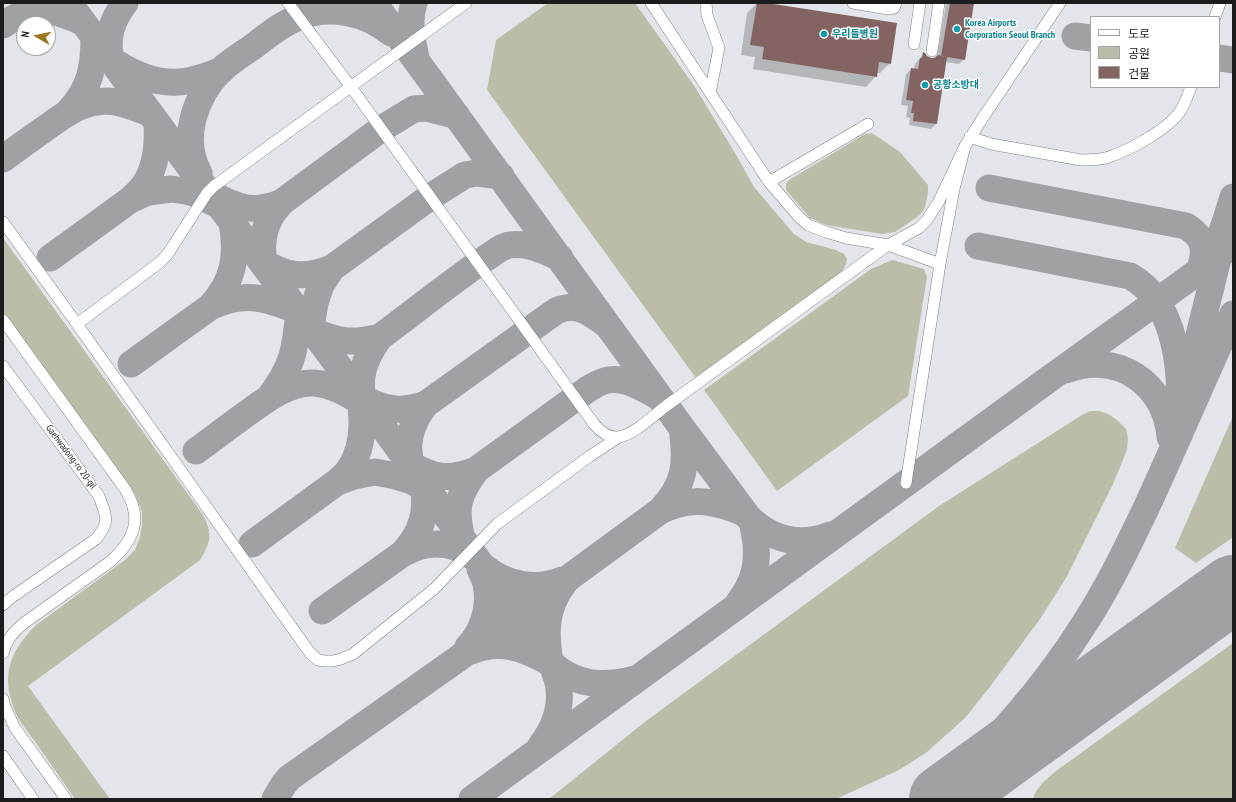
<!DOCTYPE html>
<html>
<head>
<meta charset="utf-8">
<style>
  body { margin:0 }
  #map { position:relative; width:1236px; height:802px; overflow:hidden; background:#e2e5e9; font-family:"PT Sans Narrow","Noto Sans KR",sans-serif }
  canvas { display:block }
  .frame { position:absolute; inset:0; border:4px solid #1b1c1e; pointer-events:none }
  .legend { position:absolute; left:1090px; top:16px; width:130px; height:72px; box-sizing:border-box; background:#fff; border:1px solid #a4a4a5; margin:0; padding:5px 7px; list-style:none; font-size:12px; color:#1b1c1e }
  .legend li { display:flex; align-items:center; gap:8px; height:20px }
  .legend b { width:20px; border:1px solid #a4a4a5 }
  .north { position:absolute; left:16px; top:16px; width:40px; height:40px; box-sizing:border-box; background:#fff; border:1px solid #a4a4a5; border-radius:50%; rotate:279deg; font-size:11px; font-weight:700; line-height:16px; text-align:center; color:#1b1c1e }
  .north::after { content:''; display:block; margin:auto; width:14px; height:18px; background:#987922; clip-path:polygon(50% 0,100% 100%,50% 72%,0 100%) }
</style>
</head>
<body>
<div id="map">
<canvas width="1236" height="802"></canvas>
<div class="frame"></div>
<ul class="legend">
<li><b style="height:5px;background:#fff"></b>도로</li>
<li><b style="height:11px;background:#babda8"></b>공원</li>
<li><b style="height:11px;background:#846463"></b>건물</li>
</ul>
<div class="north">N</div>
</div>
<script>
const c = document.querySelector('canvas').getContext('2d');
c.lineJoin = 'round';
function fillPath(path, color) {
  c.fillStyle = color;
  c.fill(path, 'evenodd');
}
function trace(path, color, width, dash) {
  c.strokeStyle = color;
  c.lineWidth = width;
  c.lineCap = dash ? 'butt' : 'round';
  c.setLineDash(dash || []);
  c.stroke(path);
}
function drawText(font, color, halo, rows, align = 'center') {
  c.font = font + ' "PT Sans Narrow","Noto Sans KR",sans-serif';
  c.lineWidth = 3;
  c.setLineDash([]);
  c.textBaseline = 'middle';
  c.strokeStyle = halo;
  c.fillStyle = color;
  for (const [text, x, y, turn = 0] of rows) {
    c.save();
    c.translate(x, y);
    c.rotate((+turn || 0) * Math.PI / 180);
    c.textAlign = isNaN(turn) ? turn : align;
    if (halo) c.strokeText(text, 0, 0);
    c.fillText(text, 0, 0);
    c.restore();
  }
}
fillPath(new Path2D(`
  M 548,3 L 635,3 L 695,87 L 735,153 L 754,187 L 794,234 L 806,242 L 836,250 L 844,254 L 847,259 L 846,264 L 842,272 L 696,378 L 487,90 L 496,40 Z
  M 872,133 L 900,152 L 928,185 L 928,192 L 925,208 L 920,215 L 907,224 L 895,232 L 882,234 L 826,225 L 810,218 L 786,190 L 786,184 L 789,180 L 865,134 Z
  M 3,238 L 203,515 C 213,534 211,542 200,560 L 28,686 L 110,799 L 75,799 C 62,780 49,762 36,743 C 30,734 22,725 17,716 C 0,678 8,653 36,625 L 125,560 L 135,550 L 140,537 L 142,524 L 142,512 L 135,494 L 3,313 Z
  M 892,260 L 924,269 L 927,277 L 908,396 L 777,491 L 704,390 L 871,269 Z
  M 1090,411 L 1099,411 L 1108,414 L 1117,420 L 1126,429 L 1128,438 L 1127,450 L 1113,484 L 1066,578 L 1040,619 L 989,688 L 965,718 L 927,752 L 899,770 L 836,799 L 549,799 L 646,721 L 939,506 L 1082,415 Z
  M 1233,416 L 1233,537 L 1196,563 L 1175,548 Z
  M 1233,643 L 1233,799 L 1033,799 C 1036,787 1047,779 1056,771 Z`), '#babda8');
fillPath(new Path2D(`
  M 757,3 L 760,3 L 890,63 L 880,73 L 876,73 L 876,76 L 866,87 L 753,69 L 755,57 L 741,55 L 747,13 Z
  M 946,3 L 973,3 L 964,59 L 959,64 L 945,62 L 936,124 L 931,129 L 909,125 L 910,118 L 906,117 L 908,106 L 901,105 L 906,74 L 911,69 L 914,70 L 915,64 L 924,53 L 927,57 L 930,59 L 935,59 L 937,56 Z`), '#0003');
trace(new Path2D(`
  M 69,3 L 203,185 L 207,189 C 284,292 362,396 436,501 C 462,539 490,576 517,615 C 528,631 537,651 552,664 C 576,686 605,687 635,679
  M 374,3 L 437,89 L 682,428 L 749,518 C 772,540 801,547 830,535
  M 414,3 C 408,21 412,39 416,58
  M 3,25 C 32,4 51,8 82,22
  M 1075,36 L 1091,38
  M 1219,58 L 1233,60
  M 111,61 C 106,39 111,21 125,3
  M 115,62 C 138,77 164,87 192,80 C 202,78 212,74 222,70
  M 68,112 C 90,89 94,68 94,37
  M 3,159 C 16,149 29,140 43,130 C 64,115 81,101 108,101 C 123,102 136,108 149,113
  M 199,173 C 180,139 195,96 221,70 C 230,62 241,55 251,48 C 266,37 281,24 299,17 C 330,5 366,12 391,33
  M 989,188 L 1186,226 C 1202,236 1207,247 1201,265
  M 212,194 C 236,208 256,214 282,202
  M 130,200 C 135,195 141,190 145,184 C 156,167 158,144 157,124
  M 978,246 L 1130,276 C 1177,302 1184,377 1177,424
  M 50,258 L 130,200 L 148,192 L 171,189 L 185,191 L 197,194 L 216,204
  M 261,260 C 285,277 305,279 332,268
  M 1205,261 C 1222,240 1225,222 1233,197
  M 265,267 C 261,252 262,234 269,220 C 272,213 277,208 282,202 L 381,129 L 414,109 L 427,108 L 457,116
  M 210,307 C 234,281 238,256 232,222
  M 311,330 C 338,342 351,344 380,337
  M 315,335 L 312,321 L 315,303 L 321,285 L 332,268 L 430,197 L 465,175 L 477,173 L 501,176
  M 131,364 L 210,307 C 244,291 264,297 298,311
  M 1066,370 C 1117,350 1166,384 1170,437
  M 1186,387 L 1219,255
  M 361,397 C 384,410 401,413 426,404
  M 268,399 C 293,367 295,351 299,312
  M 365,403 C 355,379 366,356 380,337 C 415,311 450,283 486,258 C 493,254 501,246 510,245 C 527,242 545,251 560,258
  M 196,451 C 210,441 224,430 238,420 C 259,405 287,381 314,383 C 333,385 347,393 362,403
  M 409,463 C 433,479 450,480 476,470
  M 413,468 C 403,446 412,421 426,404 L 556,311 C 577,302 589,312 606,324
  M 337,482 C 341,478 345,475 348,471 C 364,449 364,420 359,395
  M 660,511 C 686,499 704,499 731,508 C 737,510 746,513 750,519 C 753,523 754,531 755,536 C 759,562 755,581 739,602
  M 462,539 C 454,508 458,495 476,470 L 588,389 C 594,386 601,381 608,380 C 626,377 645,389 659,397
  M 252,544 L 337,482 L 354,476 L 375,472 L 396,476 L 412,481 L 428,491
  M 402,554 C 422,533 428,512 423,484
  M 484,567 C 506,585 536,591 562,580
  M 322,611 L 402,554 C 418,545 437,541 455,547 C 462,550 469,554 475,558
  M 468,647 C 483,631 491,606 486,584 C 485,579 482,574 480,569
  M 471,651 C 500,639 523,648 549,662
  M 550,663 C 545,632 545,607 565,582
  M 540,747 C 554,729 563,706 558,682 C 556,676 554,670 552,664
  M 275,799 L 284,784 L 289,778 L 459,658 L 660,511 C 686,484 687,463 682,428
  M 472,799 L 1056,374 L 1188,279 L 1233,245
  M 930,799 C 946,785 964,772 978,757 C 1015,719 1050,677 1079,632 C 1106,592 1127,548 1148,504 C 1177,441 1204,377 1233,314
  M 978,799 C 982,783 991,770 1001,757`), '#9fa2a5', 27);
trace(new Path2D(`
  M 943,799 L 1233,589`), '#9fa2a5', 68);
fillPath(new Path2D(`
  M 757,3 L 767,3 L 897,23 L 891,64 L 879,62 L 877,77 L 762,59 L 764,47 L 750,45 Z
  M 950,3 L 974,3 L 965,60 L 941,56 Z
  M 923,52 L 925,53 L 927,56 L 931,58 L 934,58 L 938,55 L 947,57 L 937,124 L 913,121 L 914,113 L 911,113 L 913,101 L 906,100 L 911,68 L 918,69 L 920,58 L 922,58 Z`), '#846463');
const minor = new Path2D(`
  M 288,3 L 351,87 L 594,424 C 600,431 608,438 618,437 C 634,435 654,415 666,406 L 888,245 L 919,228 L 927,220 L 939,201 L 965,146
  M 651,3 L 769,182 L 799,217 L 808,225 L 826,232 L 846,238 L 888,245 L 940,264
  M 706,3 L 707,15 L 719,48 L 710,93
  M 853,3 L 888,9 L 894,8 L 896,3
  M 1215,17 L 1220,3
  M 914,44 L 920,3
  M 932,51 L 939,3
  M 970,137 L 991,144 L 1081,160 C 1090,160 1100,160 1109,157 C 1130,150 1169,129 1181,110 C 1185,103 1188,95 1191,87
  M 769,182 L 868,124
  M 3,222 L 77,324 L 310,653 L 318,660 L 324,661 L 333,661 L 341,659 L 353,654 L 434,589 L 497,524 L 590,456 L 619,437
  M 3,320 L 125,489 C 143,518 135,539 111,561 L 24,623 C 14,631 6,640 3,653
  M 77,324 L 159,263 L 167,255 L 207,193 L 214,186 L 466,3
  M 3,366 L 99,496 C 106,516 111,521 96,539 L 12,597 L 3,605
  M 906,483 L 940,264 L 954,189 L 965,146 L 982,119 L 1060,3
  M 3,699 L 5,707 L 15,728 L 66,799
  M 3,756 L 33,799`);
trace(minor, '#7e8084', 12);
trace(minor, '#fff', 11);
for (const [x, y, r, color] of [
  [957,29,4,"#0f9aa8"],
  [824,34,4,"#0f9aa8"],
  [925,85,4,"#0f9aa8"]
]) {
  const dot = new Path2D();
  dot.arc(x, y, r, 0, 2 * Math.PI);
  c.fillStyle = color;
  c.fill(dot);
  trace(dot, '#fff', 1.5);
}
drawText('bold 10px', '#0d838f', '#fff', [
  ["Korea Airports",965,23],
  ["Corporation Seoul Branch",965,35],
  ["우리들병원",832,34],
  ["공항소방대",933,85]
], 'left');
drawText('10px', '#1b1c1e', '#fff', [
  ["Gaehwadong-ro 20-gil",71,457,53]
]);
</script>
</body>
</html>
